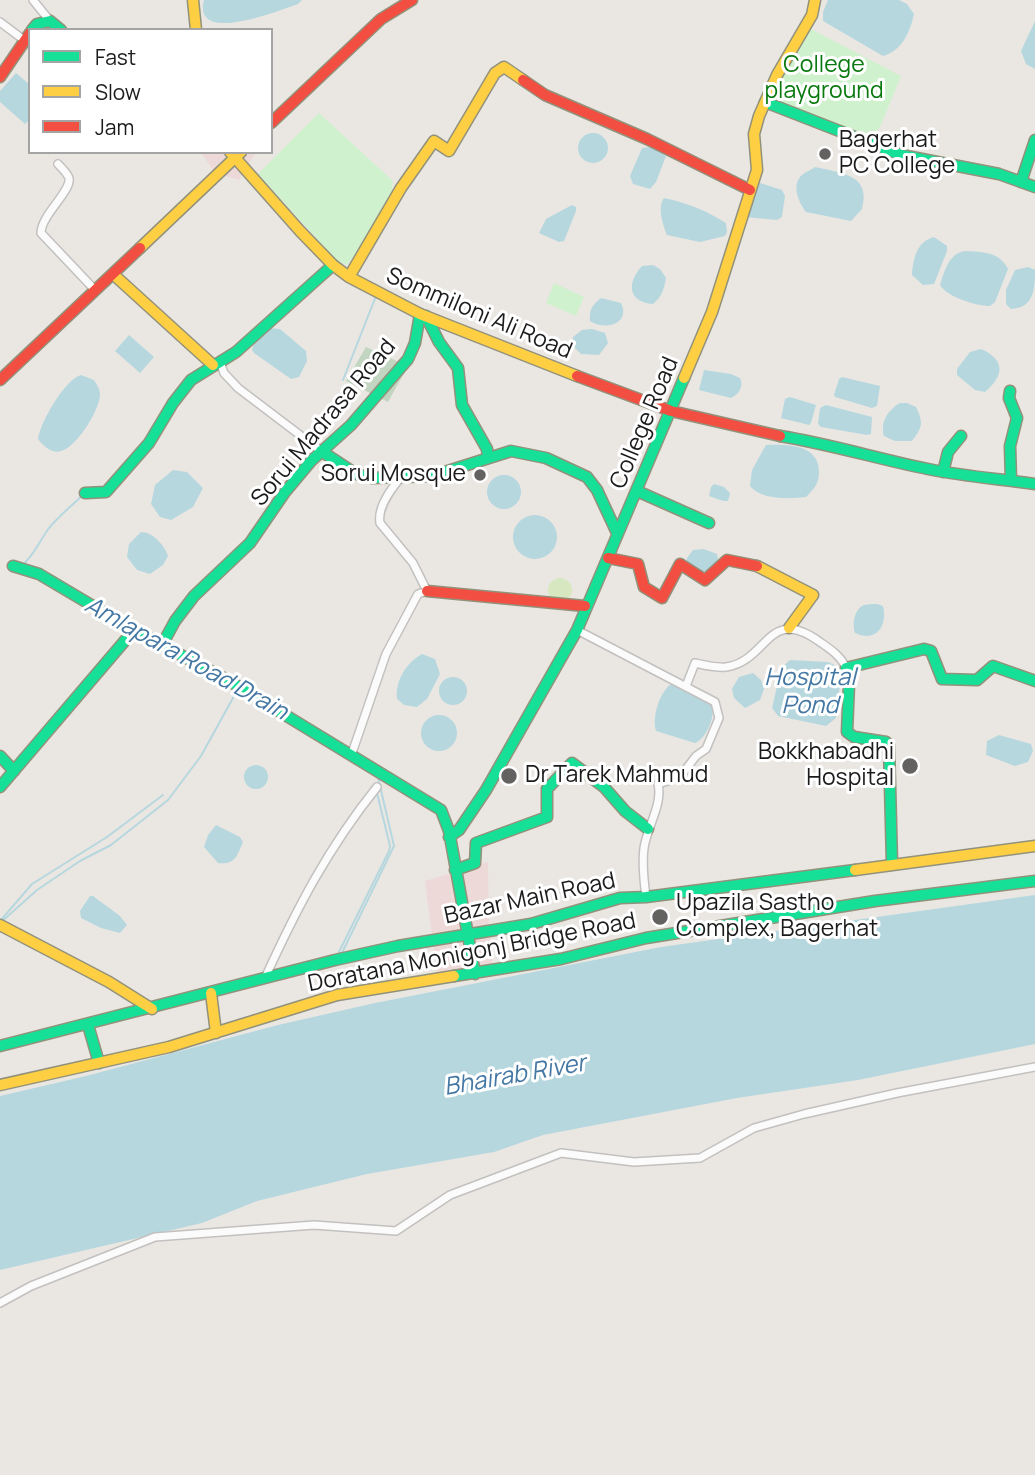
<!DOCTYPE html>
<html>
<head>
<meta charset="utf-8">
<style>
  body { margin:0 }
  #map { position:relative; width:1035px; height:1475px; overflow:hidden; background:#eae7e3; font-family:Manrope,sans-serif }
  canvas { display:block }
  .legend { position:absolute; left:28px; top:28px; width:245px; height:126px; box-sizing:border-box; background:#fff; border:2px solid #a4a4a4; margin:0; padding:9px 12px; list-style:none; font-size:21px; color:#1b1b1b }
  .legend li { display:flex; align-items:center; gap:14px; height:35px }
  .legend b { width:35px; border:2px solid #a4a4a4 }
</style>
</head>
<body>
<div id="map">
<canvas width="1035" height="1475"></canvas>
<ul class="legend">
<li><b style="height:9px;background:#16e098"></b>Fast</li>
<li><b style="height:9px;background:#ffcf43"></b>Slow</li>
<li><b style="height:9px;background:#f24e42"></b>Jam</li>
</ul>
</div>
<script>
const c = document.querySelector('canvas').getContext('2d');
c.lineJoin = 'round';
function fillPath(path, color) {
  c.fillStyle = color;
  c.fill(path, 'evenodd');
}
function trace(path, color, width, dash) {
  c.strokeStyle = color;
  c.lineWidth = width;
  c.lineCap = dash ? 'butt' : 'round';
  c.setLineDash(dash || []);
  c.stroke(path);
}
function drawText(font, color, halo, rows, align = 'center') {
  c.font = font + ' Manrope,sans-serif';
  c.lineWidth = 6;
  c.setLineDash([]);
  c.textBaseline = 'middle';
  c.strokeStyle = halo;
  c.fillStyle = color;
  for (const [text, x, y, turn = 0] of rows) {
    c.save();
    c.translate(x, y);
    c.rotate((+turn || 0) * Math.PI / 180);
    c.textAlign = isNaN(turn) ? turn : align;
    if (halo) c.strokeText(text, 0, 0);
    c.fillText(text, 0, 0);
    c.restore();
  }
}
fillPath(new Path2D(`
  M 201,152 L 256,152 L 239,180 L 215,173 Z
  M 488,862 L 489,929 L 494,976 L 438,984 L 425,881 Z`), '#edd9d7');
fillPath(new Path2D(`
  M548 590a12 12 0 1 1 24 0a12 12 0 1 1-24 0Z`), '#d7e8c0');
fillPath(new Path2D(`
  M 366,347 L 408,366 L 388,402 L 346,381 Z`), '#c2d5c1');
fillPath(new Path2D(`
  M 809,28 L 901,76 L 881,125 L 871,141 L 770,99 L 772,89 Z
  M 319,113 L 393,181 C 392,208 363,244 347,265 L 337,261 L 258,174 Z
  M 554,283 L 584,297 L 576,316 L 546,303 Z`), '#d0f1ce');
fillPath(new Path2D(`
  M 204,0 L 302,0 L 298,4 C 280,10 192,46 204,0 Z
  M 828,0 L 899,0 L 907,4 L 914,14 C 910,32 902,51 883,56 L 823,21 L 823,12 Z
  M 1035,21 L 1035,69 L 1026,64 L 1021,51 Z
  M 16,73 L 30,85 L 30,119 L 25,124 L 0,102 L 0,91 Z
  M578 148a15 15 0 1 1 30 0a15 15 0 1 1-30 0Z
  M 652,147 L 666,156 L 656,182 L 650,189 L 633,184 L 630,176 L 642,148 Z
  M 815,167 C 840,173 872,174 862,209 L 851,221 L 806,212 C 799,203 792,187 800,177 C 803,173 811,170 815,167 Z
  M 760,183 L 782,190 L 785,196 L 782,217 L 777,220 L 745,217 L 755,186 Z
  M 664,198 C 685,202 707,211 726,223 L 727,232 L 725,236 L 700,242 L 667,235 C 663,225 657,207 664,198 Z
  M 572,205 L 576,207 L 576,211 L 564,241 L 559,242 L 539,233 L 546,219 Z
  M 934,237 L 947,246 L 947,251 L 934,284 L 923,285 L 912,275 C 913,259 917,241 934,237 Z
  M 964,251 C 982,252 999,251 1008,269 L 995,302 L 990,306 C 976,306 947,297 940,285 C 945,270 948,255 964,251 Z
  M 653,265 L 660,269 L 666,278 C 664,289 662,297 653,304 C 627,302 627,282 642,266 Z
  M 1028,267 L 1035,270 C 1035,289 1034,308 1011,309 L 1006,304 L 1006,290 L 1015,270 Z
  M 601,298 L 621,303 C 631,324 605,331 590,321 C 589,310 592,305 601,298 Z
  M 268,328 L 280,329 L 306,351 L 307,361 L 299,377 L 291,379 L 254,353 L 252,350 L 256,337 Z
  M 592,329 L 605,333 L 608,343 L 599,355 L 581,354 L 572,345 L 573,337 L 582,330 Z
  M 129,335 L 154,357 L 140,373 L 115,351 Z
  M 981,349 C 1006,360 1004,376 985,392 L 975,390 L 957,375 L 957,369 L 970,352 Z
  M 704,370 L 731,374 L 740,378 C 744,387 739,394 731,398 L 699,390 Z
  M 81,375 L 94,380 C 97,385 100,389 100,394 C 100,410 76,448 61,451 C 52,454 43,446 38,439 C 40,423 65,379 81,375 Z
  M 842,377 L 880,386 L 877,406 L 872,408 L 835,397 L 834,395 L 839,379 Z
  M 790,397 L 816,405 L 811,423 L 809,425 L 781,418 L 785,399 Z
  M 900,403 L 907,403 L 916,407 C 924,423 922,428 912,441 L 895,441 L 884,436 C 880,422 888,410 900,403 Z
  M 826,405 L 872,417 L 871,434 L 867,435 L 821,427 L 818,424 L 820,408 Z
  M 766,445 C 787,444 820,444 819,473 C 819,484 813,490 806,497 C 789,499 761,500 750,486 L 752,470 Z
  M 173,470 L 187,472 L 203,488 L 193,507 L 171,520 L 160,517 L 151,504 L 155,485 Z
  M487 492a17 17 0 1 1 34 0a17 17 0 1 1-34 0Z
  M 714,484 L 724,487 L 730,493 L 728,501 L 723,501 L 709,496 L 711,487 Z
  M513 537a22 22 0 1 1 44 0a22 22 0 1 1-44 0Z
  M 141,532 C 153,532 165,546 168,556 L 163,565 L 150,574 L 137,570 L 127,557 L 129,544 Z
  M 704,549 L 717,554 L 718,559 L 709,571 L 697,571 L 687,563 L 687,558 L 693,550 Z
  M 877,604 L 883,606 C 888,626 876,643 855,633 C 852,625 854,609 864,605 C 868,604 873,604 877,604 Z
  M 422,654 L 435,659 L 440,674 L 427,699 L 417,707 L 404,705 L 397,699 C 395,681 406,663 422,654 Z
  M 790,660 L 828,662 L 839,667 L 841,676 L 836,718 L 826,726 L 778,716 L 772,708 L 780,673 L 781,668 Z
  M 753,673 L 761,680 L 764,689 L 760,700 L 745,708 L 734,698 L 732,689 L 739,677 Z
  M439 691a14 14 0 1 1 28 0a14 14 0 1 1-28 0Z
  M 671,684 L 713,706 C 714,718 707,738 695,743 L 656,731 C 652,717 659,693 671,684 Z
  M421 733a18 18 0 1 1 36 0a18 18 0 1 1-36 0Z
  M 999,735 L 1031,744 L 1033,751 L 1028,762 L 1015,766 L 986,755 L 987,741 Z
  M244 777a12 12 0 1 1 24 0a12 12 0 1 1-24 0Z
  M 216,825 L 240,837 L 243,842 C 237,856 235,865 218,863 L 204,847 L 208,835 Z
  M 1035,895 L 1035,1044 L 858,1080 L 737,1098 L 543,1135 L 494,1152 L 367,1174 L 257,1201 L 202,1223 L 0,1270 L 0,1096 L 86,1076 L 278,1025 L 375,1003 L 661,947 Z
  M 90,896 L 93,896 L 120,916 L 127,925 L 120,933 L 101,928 L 81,918 L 80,911 Z`), '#b6d7de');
trace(new Path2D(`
  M 343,380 L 376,296
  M 22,565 C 34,556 40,540 49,528 C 59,516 71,506 82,496
  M 239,687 L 377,773 L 394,846 L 340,957 L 152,1007 L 99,975 L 0,923 L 37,890 L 80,861 L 111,845 L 168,800 L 201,756 Z
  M 1,920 L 32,884 L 107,837 L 163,795
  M 337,956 L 389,851 L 390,846 L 377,793
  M 424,986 L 474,978`), '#b6d7de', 2);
const street = new Path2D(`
  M 33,0 L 50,21
  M 0,22 L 24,40
  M 58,164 C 62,168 67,173 69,178 C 72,191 41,215 41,233 L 95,290
  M 220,362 L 224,373 L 238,388 L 321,451
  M 577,630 L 715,702 L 719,718 L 706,749 L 696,756 L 680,777 L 658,784 C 663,804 647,827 644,848 C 642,863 644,882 646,897
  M 686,686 L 695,663 C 704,665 716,668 726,667 C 769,661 767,604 820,642 C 830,649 841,656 846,668
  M 351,756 L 386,654 L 418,594 L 427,591 L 413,563 L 380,523 C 377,507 392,488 401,477
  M 265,978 C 297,908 328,848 377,787
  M 0,1303 L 31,1286 L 155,1237 L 314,1225 L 396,1231 L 450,1195 L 561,1153 L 634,1162 L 700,1158 L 754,1128 L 804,1114 L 897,1093 L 1035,1067`);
const fast = new Path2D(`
  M 32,30 L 37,24 L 50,21 L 61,30
  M 765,102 L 901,155 L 999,174 L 1035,187
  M 1021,182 L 1035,140
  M 426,316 L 439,342 L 458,368 L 462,405 L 487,449 L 488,458
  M 1010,391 L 1009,398 L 1017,418 L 1010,446 L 1011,480
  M 780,436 C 830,444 878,459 928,469 C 963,476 999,479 1035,484
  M 321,451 L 356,474 L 372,478 L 432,476 L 511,451 L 546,458 L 587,477 L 597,490 L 617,533
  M 943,472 L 948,452 L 961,436
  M 637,491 L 709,523
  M 85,493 L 106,492 L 149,443 L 173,403 L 191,380 L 236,352 L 333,265
  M 13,566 L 39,574 L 125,625 L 231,682 L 441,810 L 449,831 L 475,974
  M 162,645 L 175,621 L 194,596 L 250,543 L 285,492 L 311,461 L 351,425 L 408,359 L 415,343 L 420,314
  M 0,756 L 14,771
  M 0,787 L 134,630
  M 449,837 L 459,830 L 486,790 L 577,630 L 684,378
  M 892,864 L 889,745 L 886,742 L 854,737 L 847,732 L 849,684 L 846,668 L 924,649 L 931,651 L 942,679 L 977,680 L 993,666 L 1035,681
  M 455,870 L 475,863 L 476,843 L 547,817 L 547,789 L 572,763 L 604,787 L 625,811 L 648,829
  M 454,976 L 561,959 L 646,938 L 875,901 L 1035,881
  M 88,1025 L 99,1063
  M 0,1046 L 335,960 L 398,946 L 531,924 L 620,898 L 646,897 L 855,870`);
const slow = new Path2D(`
  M 193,0 L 196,30
  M 230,152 L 300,231 L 333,265 L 349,277 L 420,314 L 577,376
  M 140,248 L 241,152
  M 113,274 L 213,365
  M 349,277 L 401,188 L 434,141 L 449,151 L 495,73 L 504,67 L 523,80
  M 684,378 L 712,312 L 757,170 L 754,134 L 759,116 L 777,75 L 812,15 L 815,0
  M 757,566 L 813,595 L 789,628
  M 855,870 L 1035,846
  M 0,925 L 109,982 L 152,1009
  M 211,993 L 216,1033
  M 0,1085 L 169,1047 L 337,995 L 454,976`);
const jam = new Path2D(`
  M 0,77 L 30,33
  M 523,80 L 545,95 L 647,139 L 750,190
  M 271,123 L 381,19 L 412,0
  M 577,376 L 671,411 L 780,436
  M 0,380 L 140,248
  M 608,558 L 638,564 L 644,587 L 662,598 L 680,564 L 705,580 L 727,560 L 757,566
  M 427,591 L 585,606`);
trace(street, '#c2c1bf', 10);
trace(fast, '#92927b', 13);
trace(slow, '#92927b', 13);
trace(jam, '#92927b', 13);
trace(street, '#fcfbfb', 7);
trace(fast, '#16e098', 10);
trace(slow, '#ffcf43', 10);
trace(jam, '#f24e42', 10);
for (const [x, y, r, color] of [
  [825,154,7,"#636261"],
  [480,475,7,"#636261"],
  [910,766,9,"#636261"],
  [509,776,9,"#636261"],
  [660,917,9,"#636261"]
]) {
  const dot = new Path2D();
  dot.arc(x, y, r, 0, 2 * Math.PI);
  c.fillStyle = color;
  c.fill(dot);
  trace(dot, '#fff', 2.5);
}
drawText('23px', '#09790f', '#fff', [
  ["College",824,66],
  ["playground",824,92]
]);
drawText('23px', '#1b1b1b', '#fff', [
  ["Bagerhat",839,141],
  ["PC College",839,167],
  ["Sorui Mosque",466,475,"right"],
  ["Bokkhabadhi",894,753,"right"],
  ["Hospital",894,779,"right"],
  ["Dr Tarek Mahmud",525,776],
  ["Upazila Sastho",676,904],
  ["Complex, Bagerhat",676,930]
], 'left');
drawText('23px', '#1b1b1b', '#fff', [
  ["Sommiloni Ali Road",479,314,23],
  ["Sorui Madrasa Road",324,423,-50],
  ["College Road",645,423,-67],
  ["Bazar Main Road",530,899,-12],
  ["Doratana Monigonj Bridge Road",472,953,-11]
]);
drawText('italic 24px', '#4477a3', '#fff', [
  ["Amlapara Road Drain",186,659,29],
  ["Hospital",810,678],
  ["Pond",810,706],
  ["Bhairab River",515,1076,-10]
]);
</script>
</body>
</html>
